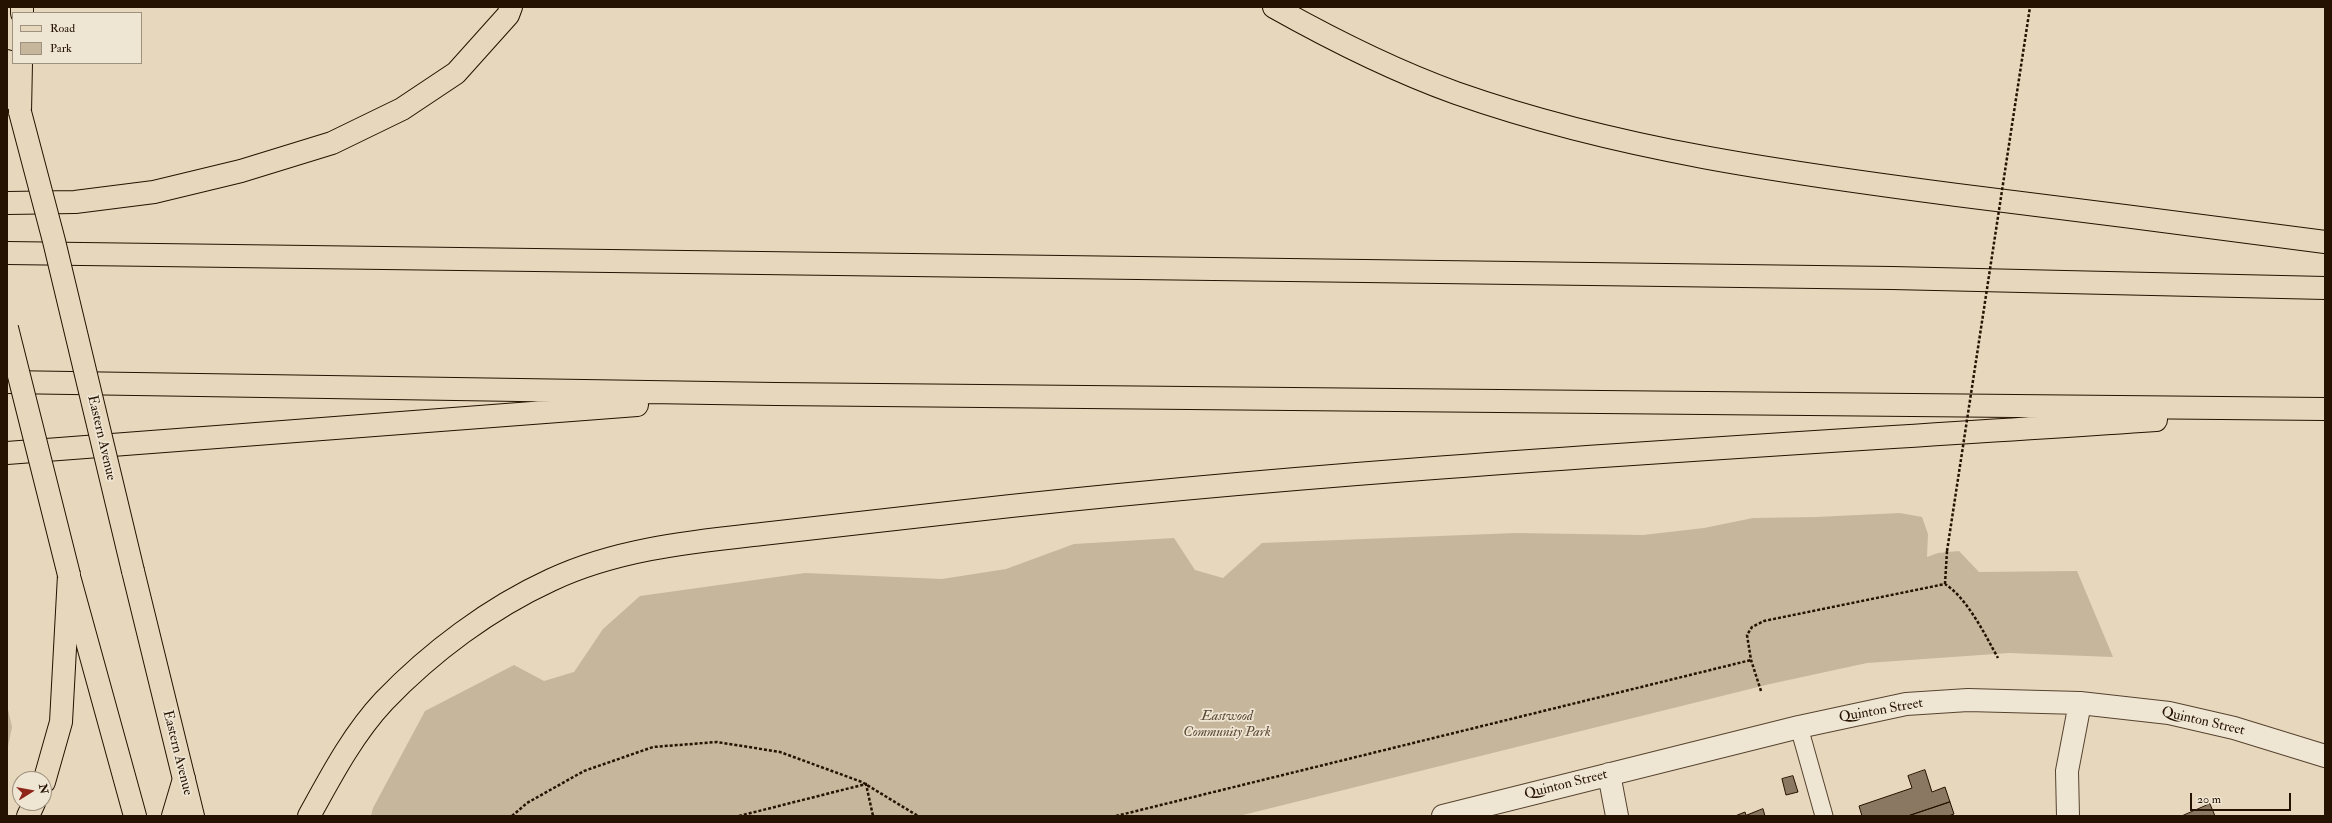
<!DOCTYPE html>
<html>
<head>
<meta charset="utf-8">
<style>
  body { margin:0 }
  #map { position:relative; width:2332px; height:823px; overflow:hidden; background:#e7d7bc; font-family:"IM FELL Double Pica",serif }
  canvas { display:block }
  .frame { position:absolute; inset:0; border:8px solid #251200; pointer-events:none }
  .legend { position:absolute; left:12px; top:12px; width:130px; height:52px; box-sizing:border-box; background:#efe5d3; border:1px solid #9e917f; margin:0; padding:5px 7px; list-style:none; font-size:12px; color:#251200 }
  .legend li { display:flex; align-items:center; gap:8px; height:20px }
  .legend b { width:20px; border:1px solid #9e917f }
  .north { position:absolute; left:12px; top:771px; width:40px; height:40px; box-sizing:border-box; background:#efe5d3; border:1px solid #9e917f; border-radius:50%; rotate:79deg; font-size:11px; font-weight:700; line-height:16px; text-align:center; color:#251200 }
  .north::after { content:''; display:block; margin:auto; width:14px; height:18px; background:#8f2418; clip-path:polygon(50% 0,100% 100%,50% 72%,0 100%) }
  .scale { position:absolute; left:2190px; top:793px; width:101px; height:18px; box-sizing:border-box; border:2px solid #251200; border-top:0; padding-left:5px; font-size:12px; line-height:14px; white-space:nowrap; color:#251200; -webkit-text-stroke:3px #efe5d3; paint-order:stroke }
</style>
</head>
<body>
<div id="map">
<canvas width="2332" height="823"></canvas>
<div class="frame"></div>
<ul class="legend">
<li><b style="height:5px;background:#e7d7bc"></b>Road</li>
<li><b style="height:11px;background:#c6b69c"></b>Park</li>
</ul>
<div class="north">N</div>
<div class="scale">20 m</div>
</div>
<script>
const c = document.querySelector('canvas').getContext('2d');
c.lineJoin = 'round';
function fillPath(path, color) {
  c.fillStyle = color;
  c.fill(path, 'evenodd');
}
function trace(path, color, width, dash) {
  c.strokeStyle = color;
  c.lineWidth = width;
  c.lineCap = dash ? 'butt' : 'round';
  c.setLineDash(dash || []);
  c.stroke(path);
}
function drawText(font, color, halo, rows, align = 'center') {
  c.font = font + ' "IM FELL Double Pica",serif';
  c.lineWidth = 3.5;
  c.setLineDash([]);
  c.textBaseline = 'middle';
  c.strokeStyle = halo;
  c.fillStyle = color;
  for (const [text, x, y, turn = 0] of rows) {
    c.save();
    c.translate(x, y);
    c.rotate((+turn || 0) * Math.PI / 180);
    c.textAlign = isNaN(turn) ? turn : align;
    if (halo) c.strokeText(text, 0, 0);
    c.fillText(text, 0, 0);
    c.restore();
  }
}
fillPath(new Path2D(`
  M 1900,513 L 1922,517 L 1928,534 L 1927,557 L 1938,553 L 1959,551 L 1979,572 L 2077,571 L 2113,657 L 2009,653 L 1867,663 L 1770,684 L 1239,816 L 371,816 L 373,808 L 425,711 L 514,665 L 544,681 L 574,672 L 603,629 L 640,596 L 805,573 L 942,579 L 1006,569 L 1074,544 L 1174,538 L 1195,570 L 1223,578 L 1262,543 L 1516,533 L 1643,535 L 1704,528 L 1753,518 L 1816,517 Z
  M 7,705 L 12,727 L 7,751 Z`), '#c6b69c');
const building = new Path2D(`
  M 1925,770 L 1932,792 L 1945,787 L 1950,802 L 1908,816 L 1862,816 L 1859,806 L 1912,788 L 1908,776 Z
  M 1793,776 L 1798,792 L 1786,795 L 1782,779 Z
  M 1950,802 L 1954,814 L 1948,816 L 1908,816 Z
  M 2210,804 L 2215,816 L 2182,816 Z
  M 1763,809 L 1765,816 L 1735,816 L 1745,812 L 1746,815 Z`);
fillPath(building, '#8a7862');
trace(building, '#251200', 1);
const lane = new Path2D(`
  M 1799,727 L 1824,816`);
const street = new Path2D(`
  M 1609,774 L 1617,816
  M 1443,816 L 1799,727 L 1906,704 L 1968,700 L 2080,703 L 2169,713 L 2234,728 L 2325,756
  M 2068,816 L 2067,771 L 2080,703`);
const primary = new Path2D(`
  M 7,61 L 17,102
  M 133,571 L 193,816
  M 70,580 L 135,816`);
const highway = new Path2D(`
  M 1274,7 C 1331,39 1395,71 1456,93 C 1618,150 1788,173 1957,195 C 2080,210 2202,226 2325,242
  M 22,13 L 22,7
  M 20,112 L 21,63
  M 7,203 L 75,202 L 154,192 L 241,171 L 332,143 L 402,109 L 456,73 L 508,15 L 511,7
  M 7,253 L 1892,278 L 2325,288
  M 7,382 L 776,394 L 2325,409
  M 7,453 L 637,405
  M 44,782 L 61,722 L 69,575
  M 28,816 L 34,803
  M 173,816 L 184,779
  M 309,816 C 331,776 353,734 384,701 C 431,652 490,608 551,580 C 617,549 690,542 762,534 C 827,527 892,519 957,512 C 1355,467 1756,447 2156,420`);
trace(lane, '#56432f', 19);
trace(street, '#56432f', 24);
trace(primary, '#251200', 24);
trace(highway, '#251200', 24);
trace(new Path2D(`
  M 1945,584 L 1947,551
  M 1761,691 L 1751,660 L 1747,635 L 1752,627 L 1764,621 L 1945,584 C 1968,599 1985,635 1998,658
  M 512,816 L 527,803 L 584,771 L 653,747 L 717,742 L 780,752 L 862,782 L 918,816
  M 739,816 L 866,784 L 873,816
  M 1116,816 L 1751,660`), '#251200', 2.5, [3, 2]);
trace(lane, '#efe5d3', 17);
trace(street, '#efe5d3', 22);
trace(primary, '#e7d7bc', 22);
trace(highway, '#e7d7bc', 22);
const primaryBridge = new Path2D(`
  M 20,112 L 54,241 L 133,571
  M 7,328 L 69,575`);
trace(primaryBridge, '#251200', 24, []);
trace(new Path2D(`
  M 1947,551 L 2030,7`), '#251200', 2.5, [3, 2]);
trace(primaryBridge, '#e7d7bc', 22);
drawText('14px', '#251200', '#efe5d3', [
  ["Eastern Avenue",101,438,77],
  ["Quinton Street",1881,711,-10],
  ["Quinton Street",2203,722,13],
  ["Eastern Avenue",177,753,76],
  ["Quinton Street",1566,785,-14]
]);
drawText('italic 14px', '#5d4b37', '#efe5d3', [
  ["Eastwood",1227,717],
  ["Community Park",1227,733]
]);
</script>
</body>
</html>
